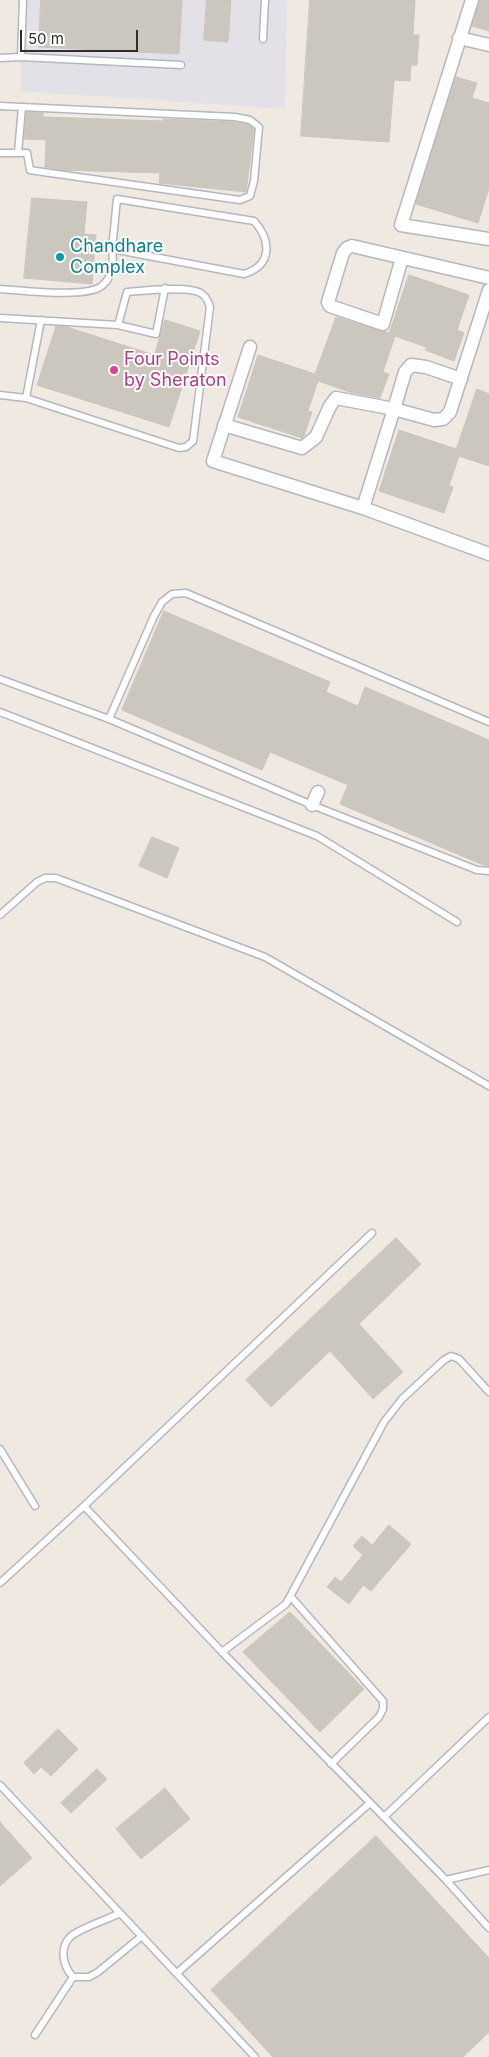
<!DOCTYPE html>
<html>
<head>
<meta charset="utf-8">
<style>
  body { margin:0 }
  #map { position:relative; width:489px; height:2057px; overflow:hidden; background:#efe9e1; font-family:Inter,sans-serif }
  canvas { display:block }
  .scale { position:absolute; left:20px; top:30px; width:118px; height:22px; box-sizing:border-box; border:2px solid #2e2e2e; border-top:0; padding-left:6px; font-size:15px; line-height:18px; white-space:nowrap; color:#2e2e2e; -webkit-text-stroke:4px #fff; paint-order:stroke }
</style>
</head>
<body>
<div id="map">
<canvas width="489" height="2057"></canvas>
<div class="scale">50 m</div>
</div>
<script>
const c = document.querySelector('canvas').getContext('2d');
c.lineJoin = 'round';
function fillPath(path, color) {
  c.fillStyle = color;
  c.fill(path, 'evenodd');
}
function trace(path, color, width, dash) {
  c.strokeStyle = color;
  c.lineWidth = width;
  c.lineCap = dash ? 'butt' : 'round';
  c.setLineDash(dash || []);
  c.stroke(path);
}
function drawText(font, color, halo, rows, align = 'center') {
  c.font = font + ' Inter,sans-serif';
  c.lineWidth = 4;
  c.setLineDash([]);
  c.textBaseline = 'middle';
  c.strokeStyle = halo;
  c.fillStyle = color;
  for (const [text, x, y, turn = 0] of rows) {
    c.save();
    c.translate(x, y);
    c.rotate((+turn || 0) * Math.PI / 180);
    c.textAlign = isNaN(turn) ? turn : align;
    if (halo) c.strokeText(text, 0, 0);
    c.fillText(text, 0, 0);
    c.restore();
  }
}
fillPath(new Path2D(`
  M 21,0 L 287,0 L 285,109 L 21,91 Z`), '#e3e1e8');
const building = new Path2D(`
  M 41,0 L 182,0 L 179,54 L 39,47 Z
  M 207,0 L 231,0 L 228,42 L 204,40 Z
  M 310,0 L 415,0 L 413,35 L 419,35 L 417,65 L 411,65 L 410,81 L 394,80 L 389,142 L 301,136 Z
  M 480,0 L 489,0 L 489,31 L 472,26 Z
  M 456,77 L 477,83 L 472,98 L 489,103 L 489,188 L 478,223 L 416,204 Z
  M 27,112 L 43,113 L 43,117 L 163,121 L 163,119 L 234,122 L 248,125 L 254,129 L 246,192 L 159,183 L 160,173 L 61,170 L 45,167 L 46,140 L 24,139 Z
  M 32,198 L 87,202 L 84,234 L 96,235 L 92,284 L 24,278 Z
  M 409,275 L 469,295 L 457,330 L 464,333 L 454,361 L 425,350 L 426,347 L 395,336 L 383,372 L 389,374 L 380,398 L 350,392 L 318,381 L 308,411 L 312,412 L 304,436 L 302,438 L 238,417 L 258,355 L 315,374 L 336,317 L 389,333 Z
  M 165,320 L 200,331 L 169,427 L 37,385 L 56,326 L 67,327 L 154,355 Z
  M 477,389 L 489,394 L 489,466 L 459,456 L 449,486 L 453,487 L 444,513 L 379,491 L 399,430 L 456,449 Z
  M 164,611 L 330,682 L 326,692 L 358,706 L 365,687 L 489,740 L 489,866 L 483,865 L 340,804 L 348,785 L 270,752 L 262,770 L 122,710 Z
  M 152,837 L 179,848 L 167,878 L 139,866 Z
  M 396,1238 L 421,1264 L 359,1324 L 403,1372 L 373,1399 L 330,1351 L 271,1407 L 246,1380 Z
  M 389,1525 L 411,1544 L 371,1591 L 363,1585 L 349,1604 L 327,1587 L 335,1577 L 341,1582 L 363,1555 L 353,1546 L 362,1536 L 372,1545 Z
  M 290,1612 L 364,1689 L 320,1732 L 243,1652 Z
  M 58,1729 L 78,1749 L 51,1776 L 41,1767 L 34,1774 L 24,1763 Z
  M 97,1769 L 107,1779 L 71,1813 L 61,1803 Z
  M 165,1788 L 190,1819 L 141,1859 L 116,1829 Z
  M 0,1822 L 32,1858 L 0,1886 Z
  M 376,1836 L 489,1958 L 489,2032 L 463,2057 L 273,2057 L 211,1990 Z`);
fillPath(building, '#cbc7bf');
trace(building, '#cbc5ba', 1);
const lane = new Path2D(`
  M 263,39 L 265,0
  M 21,57 L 23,0
  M 0,58 L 21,57 L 181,65
  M 0,106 L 235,117 L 250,120 L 259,127 L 254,181 L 250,196 L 240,200 L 36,171 L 30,170 L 27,153 L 0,153
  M 18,153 L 22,107
  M 0,289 C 21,290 89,299 103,285 C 113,276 114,262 112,249 L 244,274 C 273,265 271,240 254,221 L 117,199 L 112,249
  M 0,318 L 118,325 L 127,292 C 142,291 191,285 202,294 C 207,297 208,302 210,307 L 193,441 L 186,447 L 179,448 L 26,398 L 0,395
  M 118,325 L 156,334 L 165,288
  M 26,398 L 41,320
  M 0,679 L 109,719 L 312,805 L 477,870 L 489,871
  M 0,712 L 317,836 L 457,922
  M 109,719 L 154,616 L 162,602 L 172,594 L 186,593 L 489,722
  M 0,915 L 37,882 L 45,878 L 56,878 L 265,957 L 489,1086
  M 489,1392 L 459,1359 L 451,1356 L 444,1360 L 402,1399 L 384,1422 L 286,1604 L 222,1652 L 446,1880 L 489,1928
  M 0,1449 L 35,1506
  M 0,1583 L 84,1506
  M 291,1597 L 383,1701 L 383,1709 L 379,1717 L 331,1764
  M 222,1652 L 84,1506 L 372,1233
  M 0,1785 L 255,2057
  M 384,1817 L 489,1717
  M 446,1880 L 489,1870
  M 120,1913 C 109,1919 78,1929 70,1937 C 59,1949 63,1966 73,1977 L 89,1977 L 98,1972 L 142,1936
  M 177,1973 L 370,1803
  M 35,2035 L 73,1977`);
const street = new Path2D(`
  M 472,0 L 401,225 L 489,239
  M 459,38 L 489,45
  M 402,258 L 383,324 L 330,306 L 328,302 L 343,253 L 347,248 L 352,246 L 489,278
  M 250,347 L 213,461 L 363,508 L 489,554
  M 224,425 L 302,448 L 316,437 L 330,406 L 336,398 L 394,409 L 405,372 L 411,365 L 426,367 L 461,379
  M 363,508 L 394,409 L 434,420 L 443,419 L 450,412 L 489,290
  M 312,805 L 318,792`);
trace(lane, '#b4b7c1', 9);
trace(street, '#b4b7c1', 15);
trace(lane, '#fff', 6);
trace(street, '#fff', 12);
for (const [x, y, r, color] of [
  [60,257,5,"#0f9aa8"],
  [114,370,5,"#d1479c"]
]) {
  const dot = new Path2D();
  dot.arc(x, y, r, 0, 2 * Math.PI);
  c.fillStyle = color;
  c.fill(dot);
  trace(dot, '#fff', 2);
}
drawText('18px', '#0d838f', '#fff', [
  ["Chandhare",70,247],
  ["Complex",70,268]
], 'left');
drawText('18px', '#b23c85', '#fff', [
  ["Four Points",124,360],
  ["by Sheraton",124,381]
], 'left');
</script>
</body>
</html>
